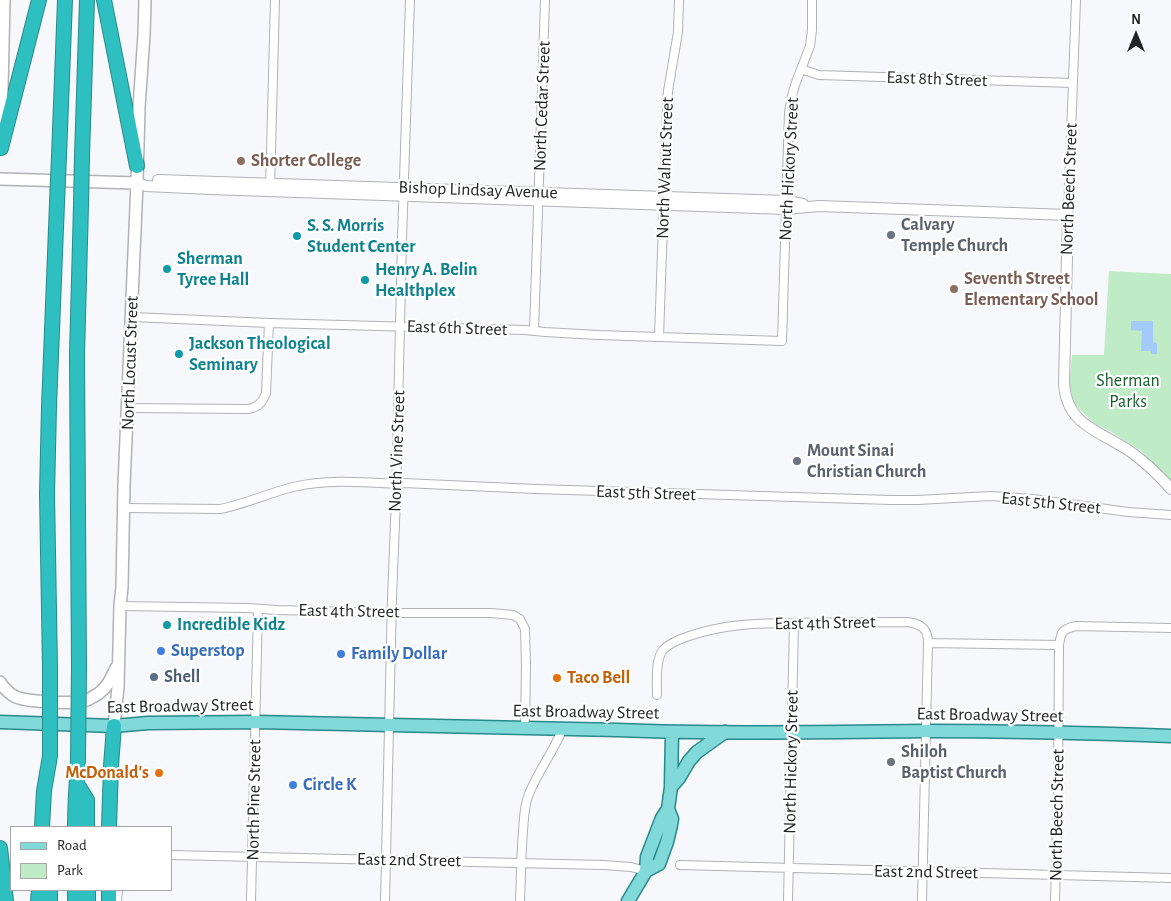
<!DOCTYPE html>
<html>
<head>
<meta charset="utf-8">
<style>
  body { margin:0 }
  #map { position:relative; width:1171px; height:901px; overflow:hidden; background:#f7f8fc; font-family:"Alegreya Sans",sans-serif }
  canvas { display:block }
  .legend { position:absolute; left:10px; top:826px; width:162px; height:65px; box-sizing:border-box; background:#fff; border:1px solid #a7a7a8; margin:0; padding:6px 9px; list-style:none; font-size:15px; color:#232425 }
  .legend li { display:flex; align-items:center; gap:10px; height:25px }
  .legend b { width:25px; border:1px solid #a7a7a8 }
  .north { position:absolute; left:1111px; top:10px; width:50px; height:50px; -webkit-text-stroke:4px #fff; paint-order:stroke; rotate:0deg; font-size:14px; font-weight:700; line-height:20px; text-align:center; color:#232425 }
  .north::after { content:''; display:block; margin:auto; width:18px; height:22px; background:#232425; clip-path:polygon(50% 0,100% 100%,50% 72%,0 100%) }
</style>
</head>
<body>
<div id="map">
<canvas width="1171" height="901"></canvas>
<ul class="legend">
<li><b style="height:6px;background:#82d9da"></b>Road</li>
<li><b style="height:14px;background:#bfebc6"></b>Park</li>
</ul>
<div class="north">N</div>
</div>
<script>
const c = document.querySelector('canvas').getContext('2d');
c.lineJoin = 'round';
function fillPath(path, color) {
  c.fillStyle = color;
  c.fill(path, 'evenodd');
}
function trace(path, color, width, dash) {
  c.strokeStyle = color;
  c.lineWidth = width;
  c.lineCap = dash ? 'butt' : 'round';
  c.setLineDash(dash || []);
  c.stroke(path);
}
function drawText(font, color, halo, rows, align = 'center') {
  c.font = font + ' "Alegreya Sans",sans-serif';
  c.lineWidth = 4.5;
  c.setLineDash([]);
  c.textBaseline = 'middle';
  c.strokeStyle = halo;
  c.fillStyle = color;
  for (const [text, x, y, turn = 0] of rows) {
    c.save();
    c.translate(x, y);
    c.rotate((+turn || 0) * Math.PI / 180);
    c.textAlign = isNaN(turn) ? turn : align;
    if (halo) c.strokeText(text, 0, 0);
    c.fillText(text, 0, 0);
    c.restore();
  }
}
fillPath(new Path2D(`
  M 1109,271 L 1171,274 L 1171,481 L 1140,450 L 1113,433 L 1095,424 L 1075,405 L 1069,389 L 1072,355 L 1104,355 Z`), '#bfebc6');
fillPath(new Path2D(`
  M 1131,321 L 1153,321 L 1153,342 L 1157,343 L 1157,354 L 1151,354 L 1151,351 L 1141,351 L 1142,331 L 1131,330 Z`), '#a3cafb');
const minor = new Path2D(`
  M 801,69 L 819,75 L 1073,83
  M 270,189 L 275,0
  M 1068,215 L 1076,0
  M 132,317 L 269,323 L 525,330 L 545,332 L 598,335 L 782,341 L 789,112 L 792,96 L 795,85 L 810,46 L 812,30 L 812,0
  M 534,331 L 545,0
  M 659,337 L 667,109 L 668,91 L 678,32 L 679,0
  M 128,408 L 248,409 C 258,408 263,402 266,393 L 269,323
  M 124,508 L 220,509 C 245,504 269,493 293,487 C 326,479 363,482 397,484 L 404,483 L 536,489 L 891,500 L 918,500 L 990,496 L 1033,499 L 1128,512 L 1171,515
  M 120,606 L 248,608 L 277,610 L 392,613 L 491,613 L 513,615 L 520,619 L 525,629 L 526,665 L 525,728
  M 928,643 L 1059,645
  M 657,695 C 657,683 655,659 663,650 C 669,643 680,639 689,636 C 724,624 759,623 795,623 C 832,622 870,622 907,622 C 921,624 928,628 928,643 L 922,901
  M 171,855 L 604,865 L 631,867 L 646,871
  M 680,865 L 1171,878
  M 117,901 L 118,890
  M 251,901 L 258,609
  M 385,901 L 392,598 L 396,498 L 402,239 L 410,0
  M 520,901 C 521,878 521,855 523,831 C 524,819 524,805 529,794 C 538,771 554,751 563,728
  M 788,901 L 794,623
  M 1055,901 L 1058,793 L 1059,645 C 1061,632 1062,629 1076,626 L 1171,628`);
const tertiary = new Path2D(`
  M 158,180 C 367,187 577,194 786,201 L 803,204
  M 137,183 L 146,186 L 210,189 L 786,209 L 819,206 L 1068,215 L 1064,383 C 1066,426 1101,431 1131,452 C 1146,463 1159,475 1171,489`);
const secondary = new Path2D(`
  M 1,133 L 4,0
  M 0,179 L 137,183
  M 0,682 C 3,687 9,693 14,696 C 24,702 72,704 84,701 C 89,700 94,696 98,694 C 108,687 111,678 116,668
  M 114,726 L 118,687 L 120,606 L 122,587 L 124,485 L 137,183 L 139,107 L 144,35 L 145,0`);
const primary = new Path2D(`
  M 0,722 L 114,726 L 148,723 L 256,722 L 617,730 C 719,734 822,732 924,731 C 1007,731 1089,733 1171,736
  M 671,787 L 679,778 L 689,761 L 697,752 L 725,732
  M 646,871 L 659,864 L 667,842 L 671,825 L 672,819 L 668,809 L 671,787 L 672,732
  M 628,901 L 646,871 L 647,857 L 662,818 L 668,809`);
const motorway = new Path2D(`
  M 104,0 L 137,166
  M 1,148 L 39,0
  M 59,156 L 65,0
  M 82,156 L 87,0
  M 50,668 L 47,494 L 49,407 L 57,203
  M 79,668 L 77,355 L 81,205
  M 77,784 L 87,800 L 87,827
  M 42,827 L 44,791 L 50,756
  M 75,827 C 75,804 77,781 78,758
  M 109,827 L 111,766 L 114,726
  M 0,848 L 6,901
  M 50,890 L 50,901
  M 75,890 L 75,901
  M 38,901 L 39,890
  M 88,901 L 88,890
  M 109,901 L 109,890`);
trace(minor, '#b1b2b5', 10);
trace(tertiary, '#b1b2b5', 12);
trace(secondary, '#b1b2b5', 14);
trace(primary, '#2a898a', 15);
trace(motorway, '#2a898a', 16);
trace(minor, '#fff', 8);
trace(tertiary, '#fff', 10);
trace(secondary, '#fff', 11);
trace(primary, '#82d9da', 12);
trace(motorway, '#2ec0c1', 14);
const motorwayBridge = new Path2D(`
  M 57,203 L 59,156
  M 81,205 L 82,156
  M 50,668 L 50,756
  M 78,758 L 79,668`);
trace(motorwayBridge, '#2a898a', 16, []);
trace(motorwayBridge, '#2ec0c1', 14);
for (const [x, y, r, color] of [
  [241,161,5,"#8d6e63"],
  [891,235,5,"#6b7280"],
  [297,236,5,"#0f9aa8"],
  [167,269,5,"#0f9aa8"],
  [365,280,5,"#0f9aa8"],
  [954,289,5,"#8d6e63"],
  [179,354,5,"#0f9aa8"],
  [797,461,5,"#6b7280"],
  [167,625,5,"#0f9aa8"],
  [161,651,5,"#3f7fe0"],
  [341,654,5,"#3f7fe0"],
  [154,677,5,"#5c6f8a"],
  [557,678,5,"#e8710a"],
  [891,762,5,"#6b7280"],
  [159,773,5,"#e8710a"],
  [293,785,5,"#3f7fe0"]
]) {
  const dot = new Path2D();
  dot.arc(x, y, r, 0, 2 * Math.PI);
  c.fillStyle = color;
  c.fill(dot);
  trace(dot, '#fff', 2);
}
drawText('18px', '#232425', '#fff', [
  ["East 8th Street",937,79,2],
  ["North Cedar Street",542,106,-88],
  ["North Walnut Street",665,168,-88],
  ["North Hickory Street",789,169,-87],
  ["North Beech Street",1069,189,-88],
  ["Bishop Lindsay Avenue",478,190,2],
  ["East 6th Street",457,328,2],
  ["North Locust Street",130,363,-88],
  ["North Vine Street",397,451,-88],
  ["East 5th Street",646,493,2],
  ["East 5th Street",1051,503,6],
  ["East 4th Street",349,611,1],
  ["East 4th Street",825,623,-1],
  ["East Broadway Street",180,706,-1],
  ["East Broadway Street",586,712,1],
  ["East Broadway Street",990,715,1],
  ["North Hickory Street",791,762,-89],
  ["North Pine Street",254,800,-89],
  ["North Beech Street",1057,815,-89],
  ["East 2nd Street",409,860,1],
  ["East 2nd Street",926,872,1]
]);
drawText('bold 18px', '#785e54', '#fff', [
  ["Shorter College",251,161],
  ["Seventh Street",964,279],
  ["Elementary School",964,300]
], 'left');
drawText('bold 18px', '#5b616d', '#fff', [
  ["Calvary",901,225],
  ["Temple Church",901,246],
  ["Mount Sinai",807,451],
  ["Christian Church",807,472],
  ["Shiloh",901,752],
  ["Baptist Church",901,773]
], 'left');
drawText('bold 18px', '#0d838f', '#fff', [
  ["S. S. Morris",307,226],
  ["Student Center",307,247],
  ["Sherman",177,259],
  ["Tyree Hall",177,280],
  ["Henry A. Belin",375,270],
  ["Healthplex",375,291],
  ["Jackson Theological",189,344],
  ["Seminary",189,365],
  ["Incredible Kidz",177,625]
], 'left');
drawText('18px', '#155d2c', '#fff', [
  ["Sherman",1128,381],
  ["Parks",1128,402]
]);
drawText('bold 18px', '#366cbe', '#fff', [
  ["Superstop",171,651],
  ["Family Dollar",351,654],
  ["Circle K",303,785]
], 'left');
drawText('bold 18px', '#4e5e75', '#fff', [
  ["Shell",164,677]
], 'left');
drawText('bold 18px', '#c56008', '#fff', [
  ["Taco Bell",567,678],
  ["McDonald's",149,773,"right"]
], 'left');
</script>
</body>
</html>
